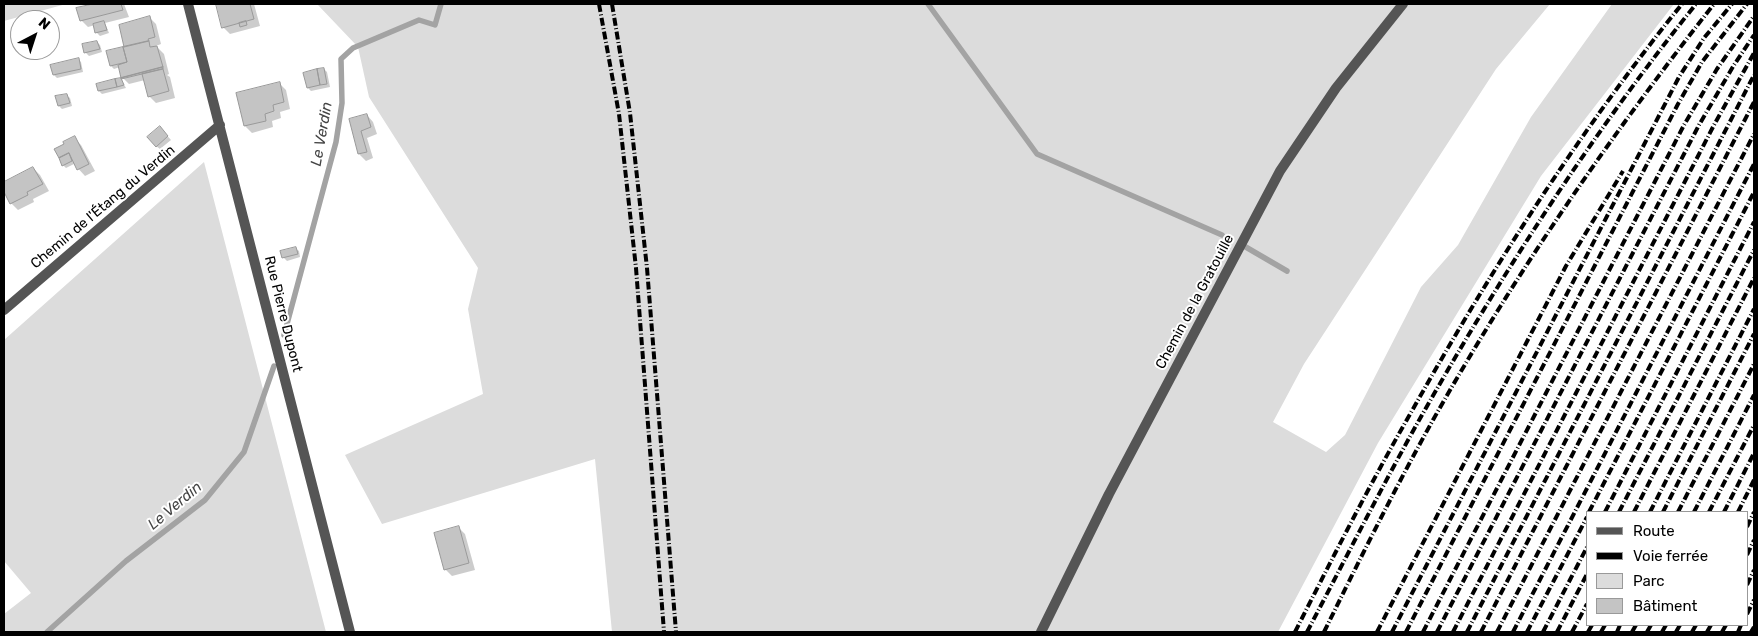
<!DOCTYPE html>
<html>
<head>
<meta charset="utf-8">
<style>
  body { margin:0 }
  #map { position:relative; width:1758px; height:636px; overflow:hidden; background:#fff; font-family:Rubik,sans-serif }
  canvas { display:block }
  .frame { position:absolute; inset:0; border:5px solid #000; pointer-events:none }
  .legend { position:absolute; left:1586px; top:511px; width:162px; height:115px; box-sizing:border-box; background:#fff; border:1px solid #999; margin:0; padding:6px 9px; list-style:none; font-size:15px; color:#000 }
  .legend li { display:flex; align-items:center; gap:10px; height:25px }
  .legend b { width:25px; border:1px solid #999 }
  .north { position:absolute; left:10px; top:10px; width:50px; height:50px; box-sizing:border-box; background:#fff; border:1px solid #999; border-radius:50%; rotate:40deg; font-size:14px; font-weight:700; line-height:20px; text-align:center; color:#000 }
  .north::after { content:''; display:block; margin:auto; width:18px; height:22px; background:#000; clip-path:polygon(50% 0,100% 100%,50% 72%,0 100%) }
</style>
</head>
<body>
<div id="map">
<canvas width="1758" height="636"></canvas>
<div class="frame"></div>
<ul class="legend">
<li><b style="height:6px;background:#555"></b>Route</li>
<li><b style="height:6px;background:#000"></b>Voie ferrée</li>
<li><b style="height:14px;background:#dcdcdc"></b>Parc</li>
<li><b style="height:14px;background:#c4c4c4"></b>Bâtiment</li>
</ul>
<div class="north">N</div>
</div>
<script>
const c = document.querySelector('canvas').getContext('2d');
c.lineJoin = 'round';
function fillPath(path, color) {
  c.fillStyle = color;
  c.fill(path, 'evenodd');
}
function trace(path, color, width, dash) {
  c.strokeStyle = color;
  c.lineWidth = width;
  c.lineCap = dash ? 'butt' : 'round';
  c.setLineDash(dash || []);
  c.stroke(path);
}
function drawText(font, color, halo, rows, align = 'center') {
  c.font = font + ' Rubik,sans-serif';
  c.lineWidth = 4;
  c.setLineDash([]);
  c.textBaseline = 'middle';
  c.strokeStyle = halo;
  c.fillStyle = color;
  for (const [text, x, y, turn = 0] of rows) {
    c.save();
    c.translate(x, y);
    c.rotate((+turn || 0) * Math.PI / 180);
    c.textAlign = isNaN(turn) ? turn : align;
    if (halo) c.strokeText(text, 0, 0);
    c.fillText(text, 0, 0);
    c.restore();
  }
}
fillPath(new Path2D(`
  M 4,4 L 66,4 L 4,21 Z
  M 317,4 L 1550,4 L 1496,69 L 1304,364 L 1273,422 L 1326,452 L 1345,435 L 1421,287 L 1458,245 L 1531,117 L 1612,4 L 1674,4 L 1541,176 L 1378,443 L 1278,632 L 612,632 L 595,459 L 382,524 L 345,455 L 483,394 L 468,309 L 478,268 L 369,97 L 358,47 Z
  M 204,162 L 326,632 L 4,632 L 4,614 L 31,593 L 4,561 L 4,340 Z`), '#dcdcdc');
fillPath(new Path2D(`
  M 98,4 L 124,4 L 129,17 L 105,23 L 109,33 L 100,36 L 97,33 L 95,25 L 88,27 L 81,20 L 77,9 Z
  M 217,4 L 254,4 L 260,26 L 230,34 L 223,27 Z
  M 149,17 L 156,24 L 161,44 L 156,46 L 164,54 L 169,74 L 167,75 L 170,77 L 175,98 L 156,103 L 149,96 L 145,80 L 129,84 L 122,77 L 120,67 L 114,69 L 111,66 L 126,52 Z
  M 97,42 L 100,45 L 102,52 L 89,56 L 86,53 L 84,45 Z
  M 78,59 L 81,62 L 83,72 L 57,78 L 54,75 L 51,66 Z
  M 324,69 L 327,72 L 330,87 L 311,91 L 308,88 L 305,74 Z
  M 121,79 L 126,88 L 102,94 L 99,91 L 98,85 Z
  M 279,83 L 286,90 L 290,109 L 280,112 L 281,118 L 272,121 L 273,127 L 252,133 L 245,126 L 237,94 Z
  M 66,95 L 70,98 L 72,106 L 62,109 L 59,106 Z
  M 367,115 L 373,122 L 377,134 L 367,138 L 373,158 L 366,161 L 359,154 L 351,120 Z
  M 163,131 L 171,140 L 160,149 L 156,146 Z
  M 74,138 L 81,145 L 95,171 L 85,176 L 74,164 L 66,168 L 63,165 Z
  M 33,168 L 40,175 L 49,191 L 33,199 L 34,202 L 18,210 L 11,203 L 4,189 L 4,183 Z
  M 295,248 L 299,251 L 300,257 L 287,261 L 283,257 Z
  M 458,527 L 465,534 L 475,570 L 452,576 L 445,569 Z`), '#0003');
trace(new Path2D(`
  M 928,4 L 1037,154 L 1222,235
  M 1244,246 L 1287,271
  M 284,335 L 336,142 L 342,103 L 341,59 L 353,48 L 419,20 L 435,25 L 441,4
  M 47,632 L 126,561 L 205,500 L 244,452 L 274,366`), '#a3a3a3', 5.5);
const building = new Path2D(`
  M 93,4 L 121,4 L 123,10 L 80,21 L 76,8 Z
  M 216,4 L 250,4 L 254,19 L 222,28 Z
  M 150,16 L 155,37 L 148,39 L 149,41 L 124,47 L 119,25 Z
  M 104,21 L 107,30 L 95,33 L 93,24 Z
  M 246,21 L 247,25 L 240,27 L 239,23 Z
  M 97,41 L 100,49 L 84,53 L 82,44 Z
  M 149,41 L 150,47 L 157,46 L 163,67 L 121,78 L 118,65 L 127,62 L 123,47 Z
  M 123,47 L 127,62 L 110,66 L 106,51 Z
  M 79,58 L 81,69 L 53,75 L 50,65 Z
  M 163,67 L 163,69 L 121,79 L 121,78 Z
  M 324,68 L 327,84 L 320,85 L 317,69 Z
  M 163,69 L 169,91 L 148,97 L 142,74 Z
  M 317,69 L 320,85 L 307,88 L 303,73 Z
  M 121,78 L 124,85 L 117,87 L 115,79 Z
  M 115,79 L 117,87 L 98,91 L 96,84 Z
  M 280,82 L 284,102 L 273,105 L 274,111 L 265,114 L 266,121 L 244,126 L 236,93 Z
  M 67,94 L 70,103 L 58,106 L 55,96 Z
  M 367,114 L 371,127 L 361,131 L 367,152 L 358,154 L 349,119 Z
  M 160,126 L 168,136 L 156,147 L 147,137 Z
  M 75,136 L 89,164 L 77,170 L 69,153 L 59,158 L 54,149 L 64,144 L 63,142 Z
  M 69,153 L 72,161 L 62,166 L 59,158 Z
  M 33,167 L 43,184 L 27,192 L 28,195 L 10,204 L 4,192 L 4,182 Z
  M 296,247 L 298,254 L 282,258 L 280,251 Z
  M 459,526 L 469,563 L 444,570 L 434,533 Z`);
fillPath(building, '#c4c4c4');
trace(building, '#999', 1);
trace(new Path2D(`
  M 188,4 L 350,632
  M 4,310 L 220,125
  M 1041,632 L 1109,494 L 1280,171 L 1336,88 L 1403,4`), '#555', 10);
trace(new Path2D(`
  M 599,4 L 619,114 L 636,268 L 664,632
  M 612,4 L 630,113 L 647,268 L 676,632
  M 1589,512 L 1754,192
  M 1605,512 L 1754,222
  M 1619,512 L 1754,250
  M 1634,512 L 1754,278
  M 1650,512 L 1754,309
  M 1663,512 L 1754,334
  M 1678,512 L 1754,364
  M 1694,512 L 1754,395
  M 1709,512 L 1754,425
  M 1724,512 L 1754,453
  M 1738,512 L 1754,480
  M 1747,527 L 1754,512
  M 1747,555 L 1754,540
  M 1747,585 L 1754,570
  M 1747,614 L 1754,600
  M 1295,632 C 1333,557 1371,482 1413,409 C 1492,268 1581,129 1682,4
  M 1307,632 C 1345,560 1382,486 1422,415 C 1503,272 1593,132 1696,4
  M 1324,632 C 1359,561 1394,490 1433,420 C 1515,274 1610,136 1714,4
  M 1377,632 L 1566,266 L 1623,171
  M 1392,632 L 1679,77 L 1704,38 L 1732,4
  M 1406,632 L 1678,104 L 1702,62 L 1747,4
  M 1423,632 L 1684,125 L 1717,69 L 1754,16
  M 1437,632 L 1699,125 L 1734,65 L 1754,35
  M 1453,632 L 1714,125 L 1754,53
  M 1467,632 L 1754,75
  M 1481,632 L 1754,102
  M 1497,632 L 1754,134
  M 1513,632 L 1754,164
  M 1527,632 L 1587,517
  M 1543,632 L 1587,547
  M 1557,632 L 1587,574
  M 1572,632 L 1587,604
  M 1588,632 L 1592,625
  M 1601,632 L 1605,625
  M 1617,632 L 1620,625
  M 1632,632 L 1636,625
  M 1647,632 L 1651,625
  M 1662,632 L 1666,625
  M 1676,632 L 1680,625
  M 1692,632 L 1696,625
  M 1707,632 L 1711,625
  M 1722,632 L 1726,625
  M 1738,632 L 1741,625
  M 1751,632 L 1754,627`), '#000', 4, [8, 2.5, 1, 2.5]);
drawText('14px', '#000', '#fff', [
  ["Chemin de l'Étang du Verdin",103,207,-40],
  ["Chemin de la Gratouille",1195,302,-62],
  ["Rue Pierre Dupont",283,314,76]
]);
drawText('italic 15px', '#444', '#fff', [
  ["Le Verdin",322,134,-80],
  ["Le Verdin",175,506,-40]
]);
</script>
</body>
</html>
